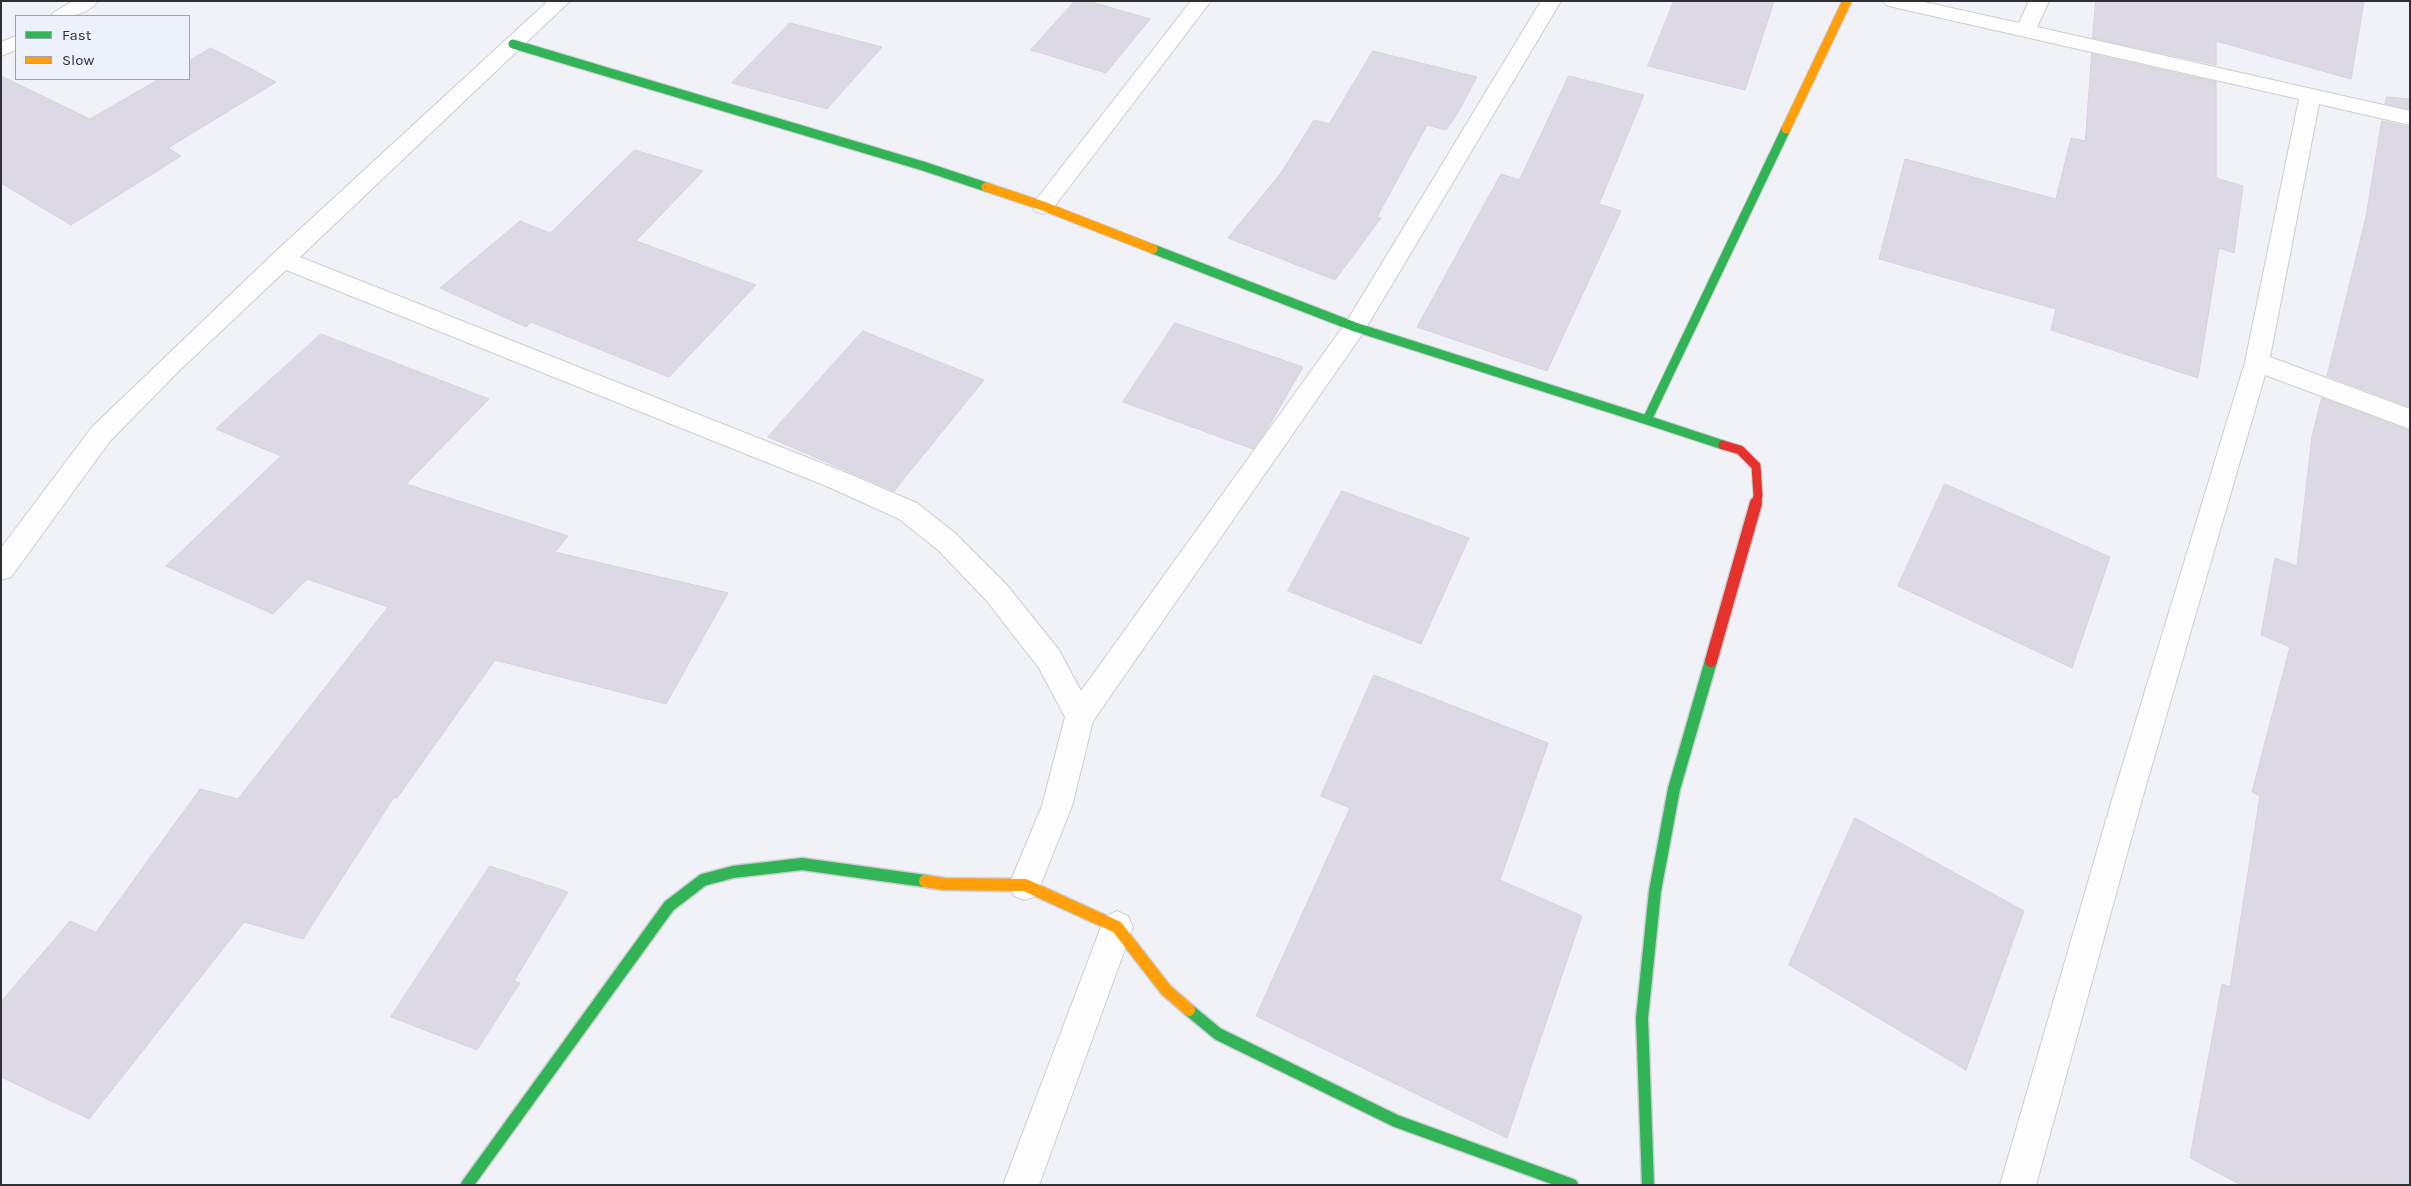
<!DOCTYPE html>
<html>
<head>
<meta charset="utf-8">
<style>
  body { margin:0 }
  #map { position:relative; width:2411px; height:1186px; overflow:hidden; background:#f0f2f8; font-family:Karla,sans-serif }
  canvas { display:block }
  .frame { position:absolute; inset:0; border:2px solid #2d2f33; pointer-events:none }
  .legend { position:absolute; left:15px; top:15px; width:175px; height:65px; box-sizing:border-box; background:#edf1fc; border:1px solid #a0a3ac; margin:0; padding:6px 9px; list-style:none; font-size:15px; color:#2d2f33 }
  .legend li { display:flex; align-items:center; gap:10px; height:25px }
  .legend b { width:25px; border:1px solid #a0a3ac }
</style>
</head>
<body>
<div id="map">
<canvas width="2411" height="1186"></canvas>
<div class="frame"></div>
<ul class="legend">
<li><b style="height:6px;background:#30b455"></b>Fast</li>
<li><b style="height:6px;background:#ff9f0a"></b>Slow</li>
</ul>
</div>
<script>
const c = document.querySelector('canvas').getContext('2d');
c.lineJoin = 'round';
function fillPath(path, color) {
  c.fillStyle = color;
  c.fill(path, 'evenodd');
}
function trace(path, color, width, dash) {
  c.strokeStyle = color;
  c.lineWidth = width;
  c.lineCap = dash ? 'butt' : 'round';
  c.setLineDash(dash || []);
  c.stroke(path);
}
const building = new Path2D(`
  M 1075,1 L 1088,1 L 1150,19 L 1106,73 L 1031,50 Z
  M 1674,1 L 1774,1 L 1745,90 L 1648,66 Z
  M 2096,1 L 2364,1 L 2351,79 L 2216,41 L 2216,65 L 2093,38 Z
  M 790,23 L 882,47 L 827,109 L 732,83 Z
  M 211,48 L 276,82 L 168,148 L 181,156 L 71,225 L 1,183 L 1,76 L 90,119 L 159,79 L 189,79 L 189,61 Z
  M 1373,51 L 1477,77 L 1456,116 L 1446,130 L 1427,125 L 1377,217 L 1381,218 L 1335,280 L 1228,238 L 1281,173 L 1314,120 L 1329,124 Z
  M 2092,54 L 2216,82 L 2216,178 L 2243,186 L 2234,253 L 2219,248 L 2198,378 L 2051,330 L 2056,309 L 1879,259 L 1905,159 L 2056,199 L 2071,138 L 2085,141 Z
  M 1569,76 L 1644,95 L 1599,204 L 1621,211 L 1547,371 L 1417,327 L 1501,174 L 1519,180 Z
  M 2387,97 L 2410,99 L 2410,109 L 2385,104 Z
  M 2382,121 L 2410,127 L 2410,407 L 2327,376 L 2366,217 Z
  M 635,150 L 703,171 L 636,241 L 756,285 L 669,377 L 531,322 L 526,327 L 440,288 L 520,221 L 550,233 Z
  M 1175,323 L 1303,367 L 1269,426 L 1253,449 L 1123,402 Z
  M 863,331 L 984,380 L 894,491 L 768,437 Z
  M 321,334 L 489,399 L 406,484 L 568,536 L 555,552 L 728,593 L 666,704 L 495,660 L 397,798 L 394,797 L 303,939 L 244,922 L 89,1119 L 1,1077 L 1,1002 L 70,921 L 96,932 L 200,789 L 238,799 L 388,607 L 307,579 L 273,614 L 166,566 L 281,456 L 216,429 Z
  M 2322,398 L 2410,431 L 2410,1185 L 2241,1185 L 2190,1158 L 2222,984 L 2230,987 L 2260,796 L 2252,792 L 2290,647 L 2261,635 L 2275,558 L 2297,566 L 2312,437 Z
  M 1945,484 L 2110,557 L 2072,668 L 1898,586 Z
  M 1342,491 L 1469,538 L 1421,644 L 1288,591 Z
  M 1374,675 L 1548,743 L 1500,880 L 1582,916 L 1507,1138 L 1256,1016 L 1350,808 L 1321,796 Z
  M 1855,818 L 2024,911 L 1966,1070 L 1789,965 Z
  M 490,866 L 568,892 L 514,981 L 520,983 L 477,1050 L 391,1017 Z`);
fillPath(building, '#ddd9e4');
trace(building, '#d3d3d8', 1);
const street = new Path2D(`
  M 73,1 L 98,1 C 87,16 67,17 51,16 L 54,12 Z
  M 548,1 L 570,1 L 300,257 L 849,474 L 917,503 L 956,534 L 1006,584 L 1059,650 L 1081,691 L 1347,321 L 1541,1 L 1561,1 L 1363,333 L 1093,721 L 1072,806 L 1036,896 L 1025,900 L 1014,896 L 1009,885 L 1042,806 L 1065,717 L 1039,668 L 986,600 L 938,550 L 899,519 L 831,488 L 286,270 L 181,369 L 110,441 L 11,577 L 1,580 L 1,548 L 92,427 L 274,253 Z
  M 1191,1 L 1211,1 L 1051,211 L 1043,214 L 1035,211 L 1032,206 L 1035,201 Z
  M 1883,1 L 1920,1 L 2019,23 L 2029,1 L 2049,1 L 2037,27 L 2410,111 L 2410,125 L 2319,104 L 2270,357 L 2410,409 L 2410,429 L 2265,375 L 2141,803 L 2036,1185 L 2000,1185 L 2111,803 L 2245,362 L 2299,99 L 1893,7 L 1886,5 Z
  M 16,36 L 16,50 L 1,56 L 1,42 Z
  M 1117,911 L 1128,916 L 1133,927 L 1039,1185 L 1003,1185 L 1101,927 L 1106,916 Z`);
const fastFar1 = new Path2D(`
  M 513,44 L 923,166 L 986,187
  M 1153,249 L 1355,327 L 1647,420
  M 1723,445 L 1647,420 L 1786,129`);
const fast = new Path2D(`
  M 1189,1010 L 1218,1034 L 1396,1121 L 1572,1185
  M 467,1185 L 669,906 L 703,880 L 733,872 L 802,864 L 925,881
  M 1648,1185 L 1642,1018 L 1655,891 L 1674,789 L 1711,661`);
const slowFar1 = new Path2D(`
  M 1786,129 L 1847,1
  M 986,187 L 1043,206 L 1153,249`);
const slow = new Path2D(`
  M 925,881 L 944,884 L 1025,885 L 1117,927 L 1166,990 L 1189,1010`);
const jamFar1 = new Path2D(`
  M 1723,445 L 1740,450 L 1756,466 L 1758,496 L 1756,504`);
const jam = new Path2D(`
  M 1711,661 L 1756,503`);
trace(street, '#cdced2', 2);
trace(fastFar1, '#cdced2', 11);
trace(fast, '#cdced2', 15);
trace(slowFar1, '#cdced2', 11);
trace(slow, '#cdced2', 15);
trace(jamFar1, '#cdced2', 11);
trace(jam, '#cdced2', 15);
fillPath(street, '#fdfdfe');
trace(fastFar1, '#30b455', 9);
trace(fast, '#30b455', 12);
trace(slowFar1, '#ff9f0a', 9);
trace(slow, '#ff9f0a', 12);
trace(jamFar1, '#e5322d', 9);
trace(jam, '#e5322d', 12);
</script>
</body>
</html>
